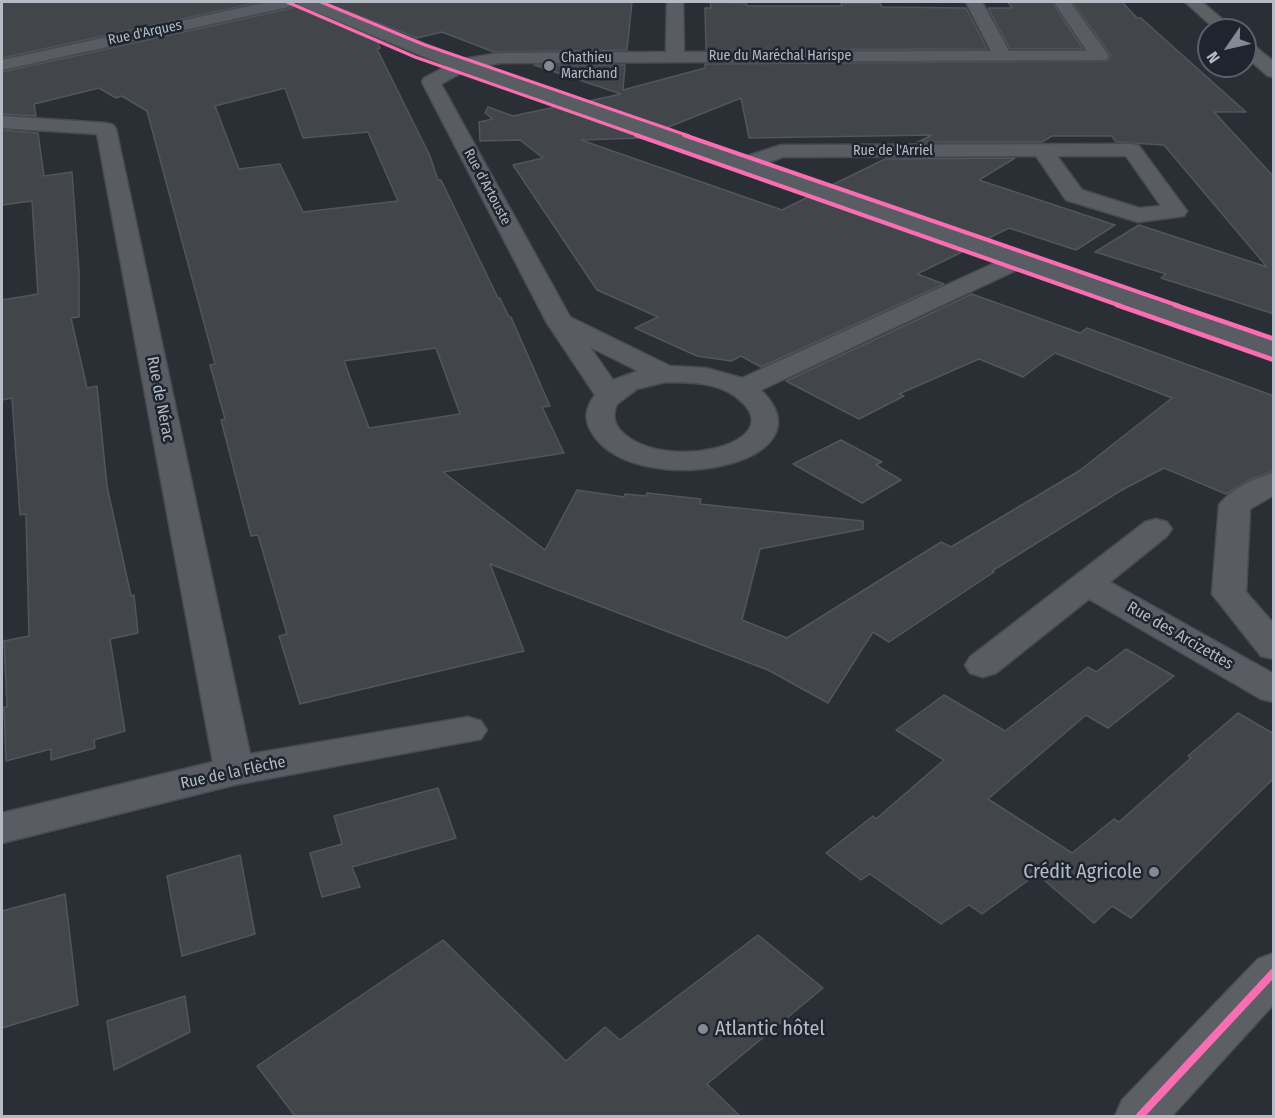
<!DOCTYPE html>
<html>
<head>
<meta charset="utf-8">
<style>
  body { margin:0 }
  #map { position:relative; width:1275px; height:1118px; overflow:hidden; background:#2a2f35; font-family:"Fira Sans Condensed",sans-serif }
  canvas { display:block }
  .frame { position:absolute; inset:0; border:3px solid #b4bbc5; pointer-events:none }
  .north { position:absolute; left:1197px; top:18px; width:60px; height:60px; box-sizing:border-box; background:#1e252e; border:2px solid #5a616a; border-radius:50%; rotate:236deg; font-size:16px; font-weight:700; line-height:24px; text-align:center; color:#b4bbc5 }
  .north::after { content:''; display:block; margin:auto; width:21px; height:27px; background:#848a93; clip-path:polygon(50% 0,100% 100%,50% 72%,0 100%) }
</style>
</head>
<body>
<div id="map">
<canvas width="1275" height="1118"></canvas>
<div class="frame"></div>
<div class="north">N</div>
</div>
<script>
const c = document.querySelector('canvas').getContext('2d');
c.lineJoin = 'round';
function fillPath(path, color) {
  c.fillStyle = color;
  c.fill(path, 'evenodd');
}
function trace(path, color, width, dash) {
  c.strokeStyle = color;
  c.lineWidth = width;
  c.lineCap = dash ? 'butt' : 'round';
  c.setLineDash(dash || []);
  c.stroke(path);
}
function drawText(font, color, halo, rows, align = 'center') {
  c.font = font + ' "Fira Sans Condensed",sans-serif';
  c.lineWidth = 5;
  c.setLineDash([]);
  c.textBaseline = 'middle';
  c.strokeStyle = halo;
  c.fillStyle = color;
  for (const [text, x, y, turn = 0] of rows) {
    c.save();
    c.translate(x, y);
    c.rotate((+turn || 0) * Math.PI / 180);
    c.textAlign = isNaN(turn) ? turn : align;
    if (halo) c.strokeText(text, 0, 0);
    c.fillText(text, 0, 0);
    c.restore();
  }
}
const building = new Path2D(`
  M 2,2 L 260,2 L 2,58 Z
  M 323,2 L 632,2 L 627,50 L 494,52 L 442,32 L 417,38 Z
  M 710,2 L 746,3 L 747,6 L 842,6 L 841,3 L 880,3 L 882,7 L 966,8 L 987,49 L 706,50 L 705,8 L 711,8 Z
  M 1008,2 L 1052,2 L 1083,49 L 1010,49 L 988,8 L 1012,8 Z
  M 1072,2 L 1122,2 L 1137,18 L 1141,18 L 1246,112 L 1214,112 L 1274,177 L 1274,314 L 1161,278 L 1166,274 L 1095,252 L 1139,225 L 1267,267 L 1164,145 L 1116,142 L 1112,136 L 1052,136 L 1042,142 L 918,142 L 932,135 L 749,138 L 741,98 L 666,128 L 589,101 L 621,94 L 534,65 L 625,65 L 623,90 L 705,68 L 705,64 L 1108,61 L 1111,55 Z
  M 296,5 L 376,39 L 380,48 L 377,49 L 430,156 L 438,180 L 441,180 L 498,298 L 500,298 L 509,317 L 511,317 L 550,406 L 542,407 L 564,453 L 443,472 L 545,550 L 577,490 L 624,497 L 625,494 L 646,496 L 647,493 L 701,499 L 700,504 L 863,521 L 863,529 L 760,549 L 742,620 L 787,638 L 941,542 L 951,547 L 1079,471 L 1172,398 L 1055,353 L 1023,377 L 979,359 L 899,394 L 904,396 L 859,419 L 786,381 L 972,294 L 1080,333 L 1087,328 L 1274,396 L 1274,471 L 1251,479 L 1226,494 L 1164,468 L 1120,491 L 992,571 L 994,572 L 889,642 L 873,632 L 828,703 L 768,670 L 490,564 L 524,651 L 300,704 L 279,636 L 287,634 L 258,535 L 251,536 L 221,420 L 225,419 L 210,365 L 215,364 L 147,111 L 122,96 L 116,98 L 99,88 L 34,104 L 36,116 L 2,114 L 2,72 L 288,9 ZM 285,88 L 303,138 L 368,132 L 398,201 L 303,212 L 280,164 L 239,169 L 215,106 ZM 436,348 L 460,414 L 369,428 L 344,361 Z
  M 488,107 L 513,116 L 555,107 L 641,138 L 581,140 L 782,210 L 808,197 L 962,252 L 917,274 L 944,284 L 761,367 L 741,356 L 731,361 L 697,356 L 635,328 L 658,317 L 597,290 L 513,165 L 543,158 L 520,140 L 480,141 L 479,122 L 493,119 L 485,113 Z
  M 2,130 L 38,133 L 44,176 L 72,172 L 79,271 L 79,317 L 71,318 L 87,388 L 97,386 L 107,486 L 131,596 L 134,595 L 138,633 L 110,639 L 125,731 L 94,740 L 95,748 L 51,760 L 51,749 L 6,761 L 4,707 L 7,707 L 4,641 L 29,636 L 26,514 L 20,515 L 12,398 L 2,400 L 2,300 L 38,294 L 32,201 L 2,205 Z
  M 1015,158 L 979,180 L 1115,225 L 1076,250 L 1009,228 L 987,239 L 832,185 L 885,159 Z
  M 841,440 L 882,462 L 876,465 L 901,480 L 862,503 L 793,464 Z
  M 1126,649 L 1174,676 L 1108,728 L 1086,715 L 988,799 L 1072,853 L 1114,819 L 1119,822 L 1191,758 L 1188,756 L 1238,713 L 1274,734 L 1274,778 L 1131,918 L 1112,906 L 1094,923 L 1037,874 L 982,914 L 969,905 L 941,924 L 870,874 L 861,880 L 826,853 L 873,816 L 876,819 L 944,760 L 896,730 L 944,695 L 1005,731 L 1088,667 L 1096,672 Z
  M 438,788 L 456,838 L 352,867 L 360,887 L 322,897 L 310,853 L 342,844 L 334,816 Z
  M 240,855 L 255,934 L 182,956 L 167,876 Z
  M 65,894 L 78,1005 L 2,1028 L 2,911 Z
  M 758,935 L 823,988 L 707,1084 L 740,1116 L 295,1116 L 257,1066 L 443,940 L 566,1061 L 605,1027 L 620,1040 Z
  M 185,996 L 190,1032 L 114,1070 L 107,1021 Z`);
fillPath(building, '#42464b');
trace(building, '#51565d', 1.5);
const minor = new Path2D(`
  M 268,2 L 296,2 L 288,7 L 2,70 L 2,60 Z
  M 297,2 L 318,2 L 463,59 L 500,53 L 666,52 L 667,2 L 683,2 L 684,52 L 991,51 L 966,2 L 982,2 L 1009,51 L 1087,51 L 1054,2 L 1070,2 L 1109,56 L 1106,60 L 500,63 L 483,66 L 744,157 L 781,145 L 1132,144 L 1139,146 L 1187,211 L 1184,216 L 1138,222 L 1066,200 L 1036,156 L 783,157 L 764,164 L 1274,342 L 1274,359 L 1019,269 L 761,390 C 836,465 639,501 594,436 C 584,421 584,410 595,395 L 547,323 L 422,82 L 424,78 L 447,66 L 299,5 ZM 463,72 L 997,262 L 742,378 L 706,368 L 670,366 L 570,317 L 441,84 ZM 1057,156 L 1126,156 L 1161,206 L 1139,208 L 1082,190 ZM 590,347 L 638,371 L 613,380 ZM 665,382 C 693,382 722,382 743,403 C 785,445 665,472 623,433 C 614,425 612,415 617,404 L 637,389 Z
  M 2,116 L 106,123 L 113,125 L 116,129 L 250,754 L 468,717 L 481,721 L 487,730 L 481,739 L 234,785 L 2,843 L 2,813 L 213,762 L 97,134 L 2,128 Z
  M 1274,473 L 1274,495 L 1250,509 L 1246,592 L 1274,624 L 1274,659 L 1261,656 L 1212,594 L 1219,505 C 1230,490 1256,477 1274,473 Z
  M 1156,519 L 1167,522 L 1172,529 L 1167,536 L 1110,582 L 1274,674 L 1274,702 L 1261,699 L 1089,599 L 996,673 L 983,677 L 970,673 L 965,665 L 970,657 L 1145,522 Z`);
const major = new Path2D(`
  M 1185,2 L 1202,2 L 1235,30 L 1216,30 Z
  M 1245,42 L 1251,43 L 1274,62 L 1274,77 L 1268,76 L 1245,56 Z
  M 1274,953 L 1274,1004 L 1172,1116 L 1115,1116 L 1122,1100 L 1258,959 Z`);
trace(minor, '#484b50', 3);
trace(major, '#474b52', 3);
fillPath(minor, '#595d63');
fillPath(major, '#5c5f64');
trace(new Path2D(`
  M 287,2 L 415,57 L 640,136
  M 321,2 L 425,45 L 689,136`), '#f96db3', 3);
trace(new Path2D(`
  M 636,135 L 1121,306
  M 684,135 L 1179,306`), '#f96db3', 4);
trace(new Path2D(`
  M 1117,305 L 1274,360
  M 1175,305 L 1274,339`), '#f96db3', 5);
trace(new Path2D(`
  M 1140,1116 L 1274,972`), '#f96db3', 8);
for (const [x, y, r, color] of [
  [549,66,6,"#848a93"],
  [1154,872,6,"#848a93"],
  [703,1029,6,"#848a93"]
]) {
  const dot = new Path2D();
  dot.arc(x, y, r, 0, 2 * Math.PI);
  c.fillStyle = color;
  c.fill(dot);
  trace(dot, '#1e252e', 2);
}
drawText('14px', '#b4bbc5', '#1e252e', [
  ["Rue d'Arques",145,33,-12],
  ["Rue du Maréchal Harispe",780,56],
  ["Rue de l'Arriel",893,151],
  ["Rue d'Artouste",487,187,62]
]);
drawText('14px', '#b4bbc5', '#1e252e', [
  ["Chathieu",561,58],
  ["Marchand",561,74]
], 'left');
drawText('16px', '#b4bbc5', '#1e252e', [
  ["Rue de Nérac",160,399,79],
  ["Rue des Arcizettes",1180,636,30],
  ["Rue de la Flèche",233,773,-12]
]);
drawText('20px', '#b4bbc5', '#1e252e', [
  ["Crédit Agricole",1142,872],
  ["Atlantic hôtel",715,1029,"left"]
], 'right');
</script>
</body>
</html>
